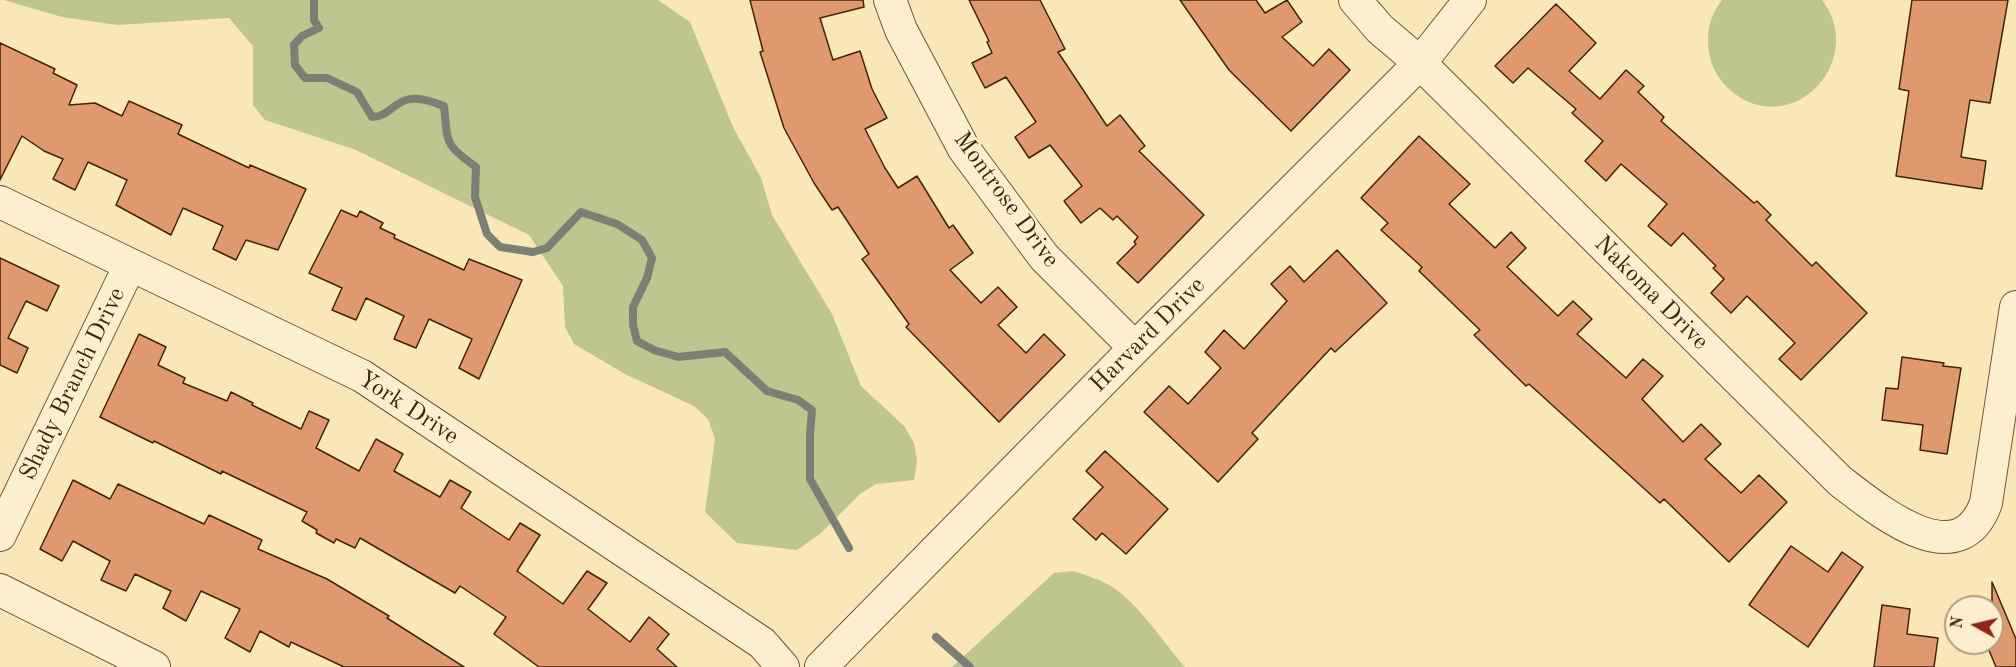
<!DOCTYPE html>
<html>
<head>
<meta charset="utf-8">
<style>
  body { margin:0 }
  #map { position:relative; width:2016px; height:667px; overflow:hidden; background:#f9e7b7; font-family:"Old Standard TT",serif }
  canvas { display:block }
  .north { position:absolute; left:1944px; top:595px; width:60px; height:60px; box-sizing:border-box; background:#fbefd0; border:2px solid #b19d82; border-radius:50%; rotate:278deg; font-size:16px; font-weight:700; line-height:24px; text-align:center; color:#43230e }
  .north::after { content:''; display:block; margin:auto; width:21px; height:27px; background:#8f2418; clip-path:polygon(50% 0,100% 100%,50% 72%,0 100%) }
</style>
</head>
<body>
<div id="map">
<canvas width="2016" height="667"></canvas>
<div class="north">N</div>
</div>
<script>
const c = document.querySelector('canvas').getContext('2d');
c.lineJoin = 'round';
function fillPath(path, color) {
  c.fillStyle = color;
  c.fill(path, 'evenodd');
}
function trace(path, color, width, dash) {
  c.strokeStyle = color;
  c.lineWidth = width;
  c.lineCap = dash ? 'butt' : 'round';
  c.setLineDash(dash || []);
  c.stroke(path);
}
function drawText(font, color, halo, rows, align = 'center') {
  c.font = font + ' "Old Standard TT",serif';
  c.lineWidth = 5;
  c.setLineDash([]);
  c.textBaseline = 'middle';
  c.strokeStyle = halo;
  c.fillStyle = color;
  for (const [text, x, y, turn = 0] of rows) {
    c.save();
    c.translate(x, y);
    c.rotate((+turn || 0) * Math.PI / 180);
    c.textAlign = isNaN(turn) ? turn : align;
    if (halo) c.strokeText(text, 0, 0);
    c.fillText(text, 0, 0);
    c.restore();
  }
}
fillPath(new Path2D(`
  M 4,0 L 658,0 L 690,22 L 733,127 L 761,178 L 772,215 L 832,314 L 861,386 L 904,426 L 914,443 L 917,461 L 914,480 L 876,484 L 860,494 L 820,534 L 797,550 L 737,543 L 705,512 L 715,439 L 708,419 L 694,406 L 625,374 L 574,344 L 565,327 L 563,286 L 529,235 L 356,150 L 265,120 L 253,105 L 253,46 L 229,18 L 117,25 L 62,17 Z
  M 1722,0 L 1822,0 C 1867,59 1795,138 1735,94 C 1723,85 1713,72 1710,57 C 1705,36 1709,16 1722,0 Z
  M 1073,571 C 1085,575 1098,579 1109,585 C 1138,602 1162,641 1185,667 L 952,667 L 1054,573 Z`), '#bec58e');
trace(new Path2D(`
  M 314,0 L 314,20 L 319,28 L 302,36 L 294,45 L 295,65 L 305,78 L 327,78 L 357,92 L 372,117 C 387,117 393,104 406,100 C 417,96 433,102 444,106 C 448,144 444,144 476,167 L 475,197 L 487,234 L 500,247 L 533,252 L 547,248 L 581,212 L 617,224 L 642,240 L 652,258 L 647,278 L 633,307 L 633,325 L 637,341 L 654,350 L 678,357 L 725,352 L 767,391 L 798,400 L 812,410 L 810,435 L 810,479 L 849,548
  M 936,637 L 970,667`), '#7d7f76', 8);
const building = new Path2D(`
  M 750,0 L 863,0 L 864,7 L 820,18 L 833,60 L 860,51 L 872,89 L 887,118 L 865,129 L 885,168 L 898,188 L 917,176 L 949,228 L 953,225 L 973,253 L 950,270 L 981,303 L 998,287 L 1017,307 L 998,325 L 1026,353 L 1044,334 L 1065,355 L 999,422 L 906,327 L 909,324 L 862,259 L 869,254 L 838,207 L 832,210 L 814,183 L 784,128 L 760,52 L 763,51 Z
  M 969,0 L 1040,0 L 1065,49 L 1058,52 L 1107,126 L 1120,115 L 1145,146 L 1139,151 L 1204,215 L 1138,283 L 1117,263 L 1136,244 L 1134,242 L 1138,237 L 1117,216 L 1113,220 L 1100,208 L 1081,223 L 1064,201 L 1082,186 L 1050,145 L 1029,158 L 1015,137 L 1036,122 L 1006,77 L 985,88 L 972,63 L 992,53 L 987,42 L 989,41 Z
  M 1180,0 L 1256,0 L 1265,13 L 1287,0 L 1302,22 L 1282,37 L 1313,66 L 1329,49 L 1350,70 L 1291,131 L 1229,70 Z
  M 1912,0 L 2008,0 L 1990,103 L 1970,100 L 1961,157 L 1986,161 L 1982,189 L 1896,176 L 1909,91 L 1899,89 Z
  M 1556,4 L 1596,43 L 1569,71 L 1600,99 L 1626,70 L 1644,86 L 1638,92 L 1664,117 L 1661,121 L 1754,203 L 1757,201 L 1771,215 L 1766,220 L 1812,266 L 1816,262 L 1867,313 L 1801,380 L 1779,359 L 1795,343 L 1747,296 L 1731,313 L 1711,293 L 1724,279 L 1713,268 L 1716,266 L 1683,233 L 1671,246 L 1648,226 L 1667,204 L 1621,164 L 1606,181 L 1585,161 L 1603,141 L 1572,113 L 1576,109 L 1528,68 L 1513,83 L 1495,66 Z
  M 0,43 L 55,69 L 53,73 L 77,85 L 69,105 L 95,103 L 122,116 L 129,101 L 182,125 L 178,134 L 249,168 L 250,165 L 306,189 L 278,250 L 246,240 L 236,260 L 213,249 L 223,226 L 183,208 L 171,235 L 116,205 L 127,180 L 88,162 L 75,190 L 53,179 L 63,159 L 44,151 L 22,136 L 0,180 Z
  M 1419,136 L 1470,184 L 1449,204 L 1495,248 L 1511,232 L 1526,248 L 1507,267 L 1558,316 L 1573,301 L 1592,319 L 1577,334 L 1626,378 L 1643,359 L 1663,376 L 1642,399 L 1683,442 L 1701,424 L 1721,444 L 1705,459 L 1741,493 L 1759,475 L 1787,502 L 1729,562 L 1664,499 L 1660,503 L 1529,384 L 1526,386 L 1474,335 L 1480,330 L 1419,271 L 1422,267 L 1381,230 L 1388,223 L 1361,198 Z
  M 341,210 L 357,217 L 360,211 L 383,223 L 380,228 L 395,235 L 394,238 L 464,270 L 469,259 L 522,280 L 479,379 L 459,368 L 472,339 L 429,319 L 416,348 L 394,339 L 404,316 L 366,298 L 356,320 L 332,310 L 342,288 L 309,273 Z
  M 1337,250 L 1387,303 L 1335,352 L 1331,348 L 1252,433 L 1258,439 L 1218,482 L 1144,412 L 1169,386 L 1188,404 L 1221,368 L 1205,352 L 1224,330 L 1244,349 L 1287,301 L 1271,284 L 1290,266 L 1304,282 Z
  M 0,258 L 59,286 L 47,311 L 26,301 L 8,338 L 28,348 L 17,373 L 0,365 Z
  M 139,334 L 166,347 L 158,365 L 185,378 L 183,383 L 227,401 L 231,392 L 253,403 L 252,405 L 301,429 L 309,411 L 329,420 L 316,448 L 359,471 L 376,439 L 403,454 L 394,471 L 440,497 L 450,480 L 471,492 L 461,508 L 509,540 L 520,523 L 540,535 L 517,571 L 563,604 L 587,571 L 607,583 L 588,609 L 630,642 L 649,617 L 669,634 L 657,649 L 677,667 L 539,667 L 494,634 L 506,617 L 460,586 L 455,593 L 360,538 L 355,548 L 336,539 L 334,543 L 316,533 L 317,530 L 302,521 L 307,512 L 222,471 L 221,474 L 154,441 L 153,443 L 100,417 Z
  M 1902,357 L 1944,363 L 1943,366 L 1961,368 L 1947,454 L 1920,450 L 1923,425 L 1882,420 L 1886,388 L 1898,389 Z
  M 1105,451 L 1168,509 L 1126,554 L 1102,533 L 1096,540 L 1073,519 L 1103,487 L 1086,471 Z
  M 73,480 L 110,499 L 118,484 L 204,524 L 209,515 L 262,540 L 258,549 L 327,579 L 389,616 L 387,618 L 464,667 L 344,667 L 291,642 L 289,647 L 260,631 L 250,652 L 225,638 L 240,609 L 201,591 L 186,621 L 163,608 L 171,591 L 135,574 L 126,591 L 101,580 L 110,561 L 73,541 L 62,561 L 40,549 Z
  M 1791,546 L 1828,572 L 1842,552 L 1863,567 L 1808,647 L 1749,605 Z
  M 1992,582 L 2016,639 L 2016,667 L 1996,667 L 1986,643 L 1992,643 Z
  M 1882,605 L 1910,609 L 1907,634 L 1938,638 L 1934,667 L 1874,667 Z`);
fillPath(building, '#e0996f');
trace(building, '#43230e', 1.5);
const minor = new Path2D(`
  M 890,0 L 901,30 L 964,149 L 1044,257 L 1135,348
  M 1355,0 L 1380,29 L 1420,63 L 1840,481 C 1878,510 1959,578 1986,503 L 2016,307
  M 0,202 L 362,376 L 762,643 L 783,667
  M 0,535 L 130,265
  M 0,590 L 154,667
  M 821,667 L 1135,348 L 1420,63 L 1470,0`);
trace(minor, '#705438', 34);
trace(minor, '#fbefd0', 32);
drawText('24px', '#43230e', '#fbefd0', [
  ["Montrose Drive",1006,200,54],
  ["Nakoma Drive",1651,293,45],
  ["Harvard Drive",1148,335,-45],
  ["Shady Branch Drive",73,384,-64],
  ["York Drive",408,408,33]
]);
</script>
</body>
</html>
